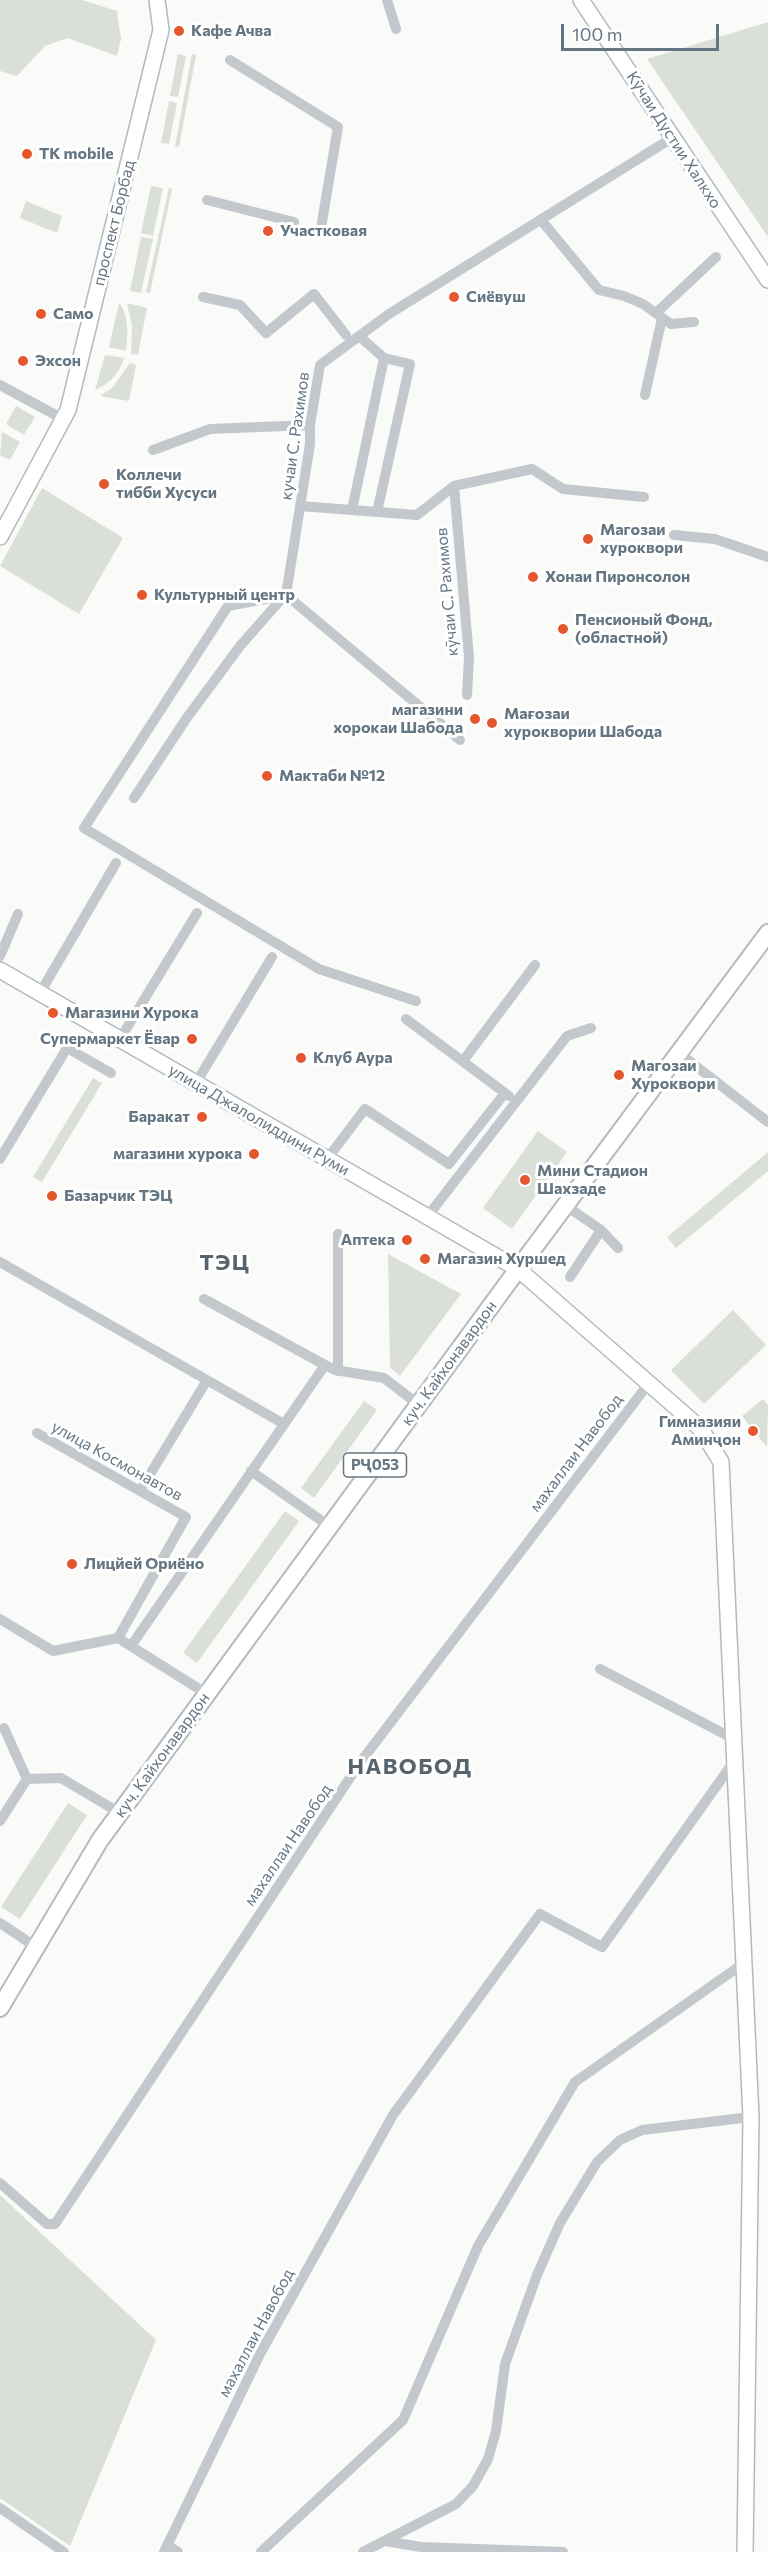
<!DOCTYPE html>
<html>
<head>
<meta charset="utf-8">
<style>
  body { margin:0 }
  #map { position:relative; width:768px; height:2552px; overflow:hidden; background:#fafaf8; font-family:Commissioner,sans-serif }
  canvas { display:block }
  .scale { position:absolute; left:561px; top:24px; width:158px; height:27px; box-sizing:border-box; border:3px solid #657683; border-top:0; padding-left:8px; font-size:18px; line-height:21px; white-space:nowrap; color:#657683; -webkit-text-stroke:4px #fff; paint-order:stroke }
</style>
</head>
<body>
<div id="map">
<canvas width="768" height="2552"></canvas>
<div class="scale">100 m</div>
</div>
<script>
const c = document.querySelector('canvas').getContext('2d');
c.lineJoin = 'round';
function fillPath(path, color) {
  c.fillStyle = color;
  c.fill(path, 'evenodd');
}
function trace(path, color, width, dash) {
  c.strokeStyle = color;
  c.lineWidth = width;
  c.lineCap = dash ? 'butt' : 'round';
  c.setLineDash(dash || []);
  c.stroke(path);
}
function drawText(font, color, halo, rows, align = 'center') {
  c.font = font + ' Commissioner,sans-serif';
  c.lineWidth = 6;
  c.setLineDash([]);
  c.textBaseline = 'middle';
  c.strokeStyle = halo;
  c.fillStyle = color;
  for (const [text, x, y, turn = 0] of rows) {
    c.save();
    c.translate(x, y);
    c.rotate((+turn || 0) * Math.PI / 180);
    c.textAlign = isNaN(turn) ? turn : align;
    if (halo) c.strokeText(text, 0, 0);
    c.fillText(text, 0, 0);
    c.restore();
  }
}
fillPath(new Path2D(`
  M 0,0 L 82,0 L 117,11 L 121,39 L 117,56 L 68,38 L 45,46 L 17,76 L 0,71 Z
  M 768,22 L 768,237 L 647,59 Z
  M 178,54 L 186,56 L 178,97 L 170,96 Z
  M 192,54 L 196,55 L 179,147 L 175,146 Z
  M 169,101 L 177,103 L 169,144 L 161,143 Z
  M 151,186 L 163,188 L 153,236 L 141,233 Z
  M 169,188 L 172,189 L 150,293 L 146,292 Z
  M 26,201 L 62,216 L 57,233 L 20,218 Z
  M 141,237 L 153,239 L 141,293 L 130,291 Z
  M 119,303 C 129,314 128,337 126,351 L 109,347 Z
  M 127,303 L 147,308 L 138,355 L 131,354 L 132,326 Z
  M 105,355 L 124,358 C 120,373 109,384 95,390 Z
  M 130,363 L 136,365 L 129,401 L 100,396 L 112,388 Z
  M 16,406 L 35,417 L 24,435 L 6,424 Z
  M 2,432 L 20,442 L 10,460 L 0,455 Z
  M 42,488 L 123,538 L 79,614 L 0,566 Z
  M 93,1078 L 102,1083 L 42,1182 L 33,1177 Z
  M 538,1131 L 567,1152 L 512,1229 L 483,1208 Z
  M 768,1152 L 768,1171 L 676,1248 L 667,1237 Z
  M 388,1254 L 461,1294 L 400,1376 L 390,1367 Z
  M 733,1310 L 766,1345 L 704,1404 L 671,1370 Z
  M 763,1399 L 768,1405 L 767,1447 L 742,1416 Z
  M 364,1401 L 377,1410 L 314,1498 L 301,1488 Z
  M 285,1511 L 299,1521 L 197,1663 L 183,1653 Z
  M 68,1803 L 87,1815 L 20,1919 L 1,1907 Z
  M 0,2195 L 156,2340 L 70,2546 L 0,2498 Z`), '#dadfd7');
const secondary = new Path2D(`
  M 581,0 L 768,280
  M 0,537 L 68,410 L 161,30 L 157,0
  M 0,970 L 518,1269 L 701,1429 L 721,1462 L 751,2117 L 745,2552`);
const primary = new Path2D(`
  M 0,2008 L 100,1840 L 518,1269 L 768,933`);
trace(secondary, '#b3babf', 18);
trace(primary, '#b5babe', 20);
trace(new Path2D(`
  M 387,0 L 396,29
  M 230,60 L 338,127 L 320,234
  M 207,200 L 294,222
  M 541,220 L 599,290 L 624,296 L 643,304 L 671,324 L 694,322
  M 203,297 L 240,305 L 266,333 L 314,294 L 346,335
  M 656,313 L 716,257
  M 0,385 L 63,419
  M 645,395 L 662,318
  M 153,450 L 210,429 L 310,425
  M 454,486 L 469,657 L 467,695
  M 300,506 L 417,515 L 454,486 L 532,469 L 563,489 L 644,497
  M 352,510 L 384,358 L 359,336
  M 377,512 L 410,364 L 384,358
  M 674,535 L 715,539 L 768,557
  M 286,595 L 228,606 L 84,828 L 319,969 L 416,1001
  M 460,740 L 286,595 L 310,444 L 310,425 L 320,365 L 389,314 L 672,138
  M 134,798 L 186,719 L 240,646 L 285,595
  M 0,956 L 18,914
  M 40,993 L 116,863
  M 406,1019 L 509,1096
  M 120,1039 L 197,913
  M 679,1053 L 768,1122
  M 463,1061 L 535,965
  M 196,1083 L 272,957
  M 0,1159 L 67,1048 L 111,1073
  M 327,1159 L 365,1109 L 449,1164 L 505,1093
  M 565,1205 L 601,1230 L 618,1248
  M 427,1217 L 567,1036 L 591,1028
  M 338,1234 L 338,1371
  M 0,1262 L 284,1424
  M 570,1277 L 601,1230
  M 204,1299 L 325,1365
  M 37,1433 L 186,1517 L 118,1638
  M 251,1471 L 329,1526
  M 140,1491 L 207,1380
  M 0,1619 L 53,1651 L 118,1638 L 207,1694
  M 131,1646 L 325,1365 L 335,1370 L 384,1378 L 419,1405
  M 600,1669 L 734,1739
  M 27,1779 L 61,1778 L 120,1813
  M 0,1821 L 27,1779 L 4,1728
  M 0,1923 L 36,1947
  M 0,2183 L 47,2224 L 55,2224 L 359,1764 L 649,1383
  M 0,2508 L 64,2552
  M 385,2541 L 421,2547 L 563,2552
  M 167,2545 L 178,2552
  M 164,2552 L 260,2354 L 393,2115 L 540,1914 L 602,1947 L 735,1760
  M 261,2552 L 403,2420 L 478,2246 L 575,2082 L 744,1963
  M 363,2552 L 456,2504 L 473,2486 L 488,2459 L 496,2431 L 505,2364 L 537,2275 L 560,2223 L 597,2162 L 620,2140 L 642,2130 L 751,2117`), '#c3c8cc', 10);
trace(secondary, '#fff', 15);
trace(primary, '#fff', 16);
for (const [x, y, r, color] of [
  [179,31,6,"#e4572e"],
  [27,154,6,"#e4572e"],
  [268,231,6,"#e4572e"],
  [454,297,6,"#e4572e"],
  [41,314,6,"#e4572e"],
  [23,361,6,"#e4572e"],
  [104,484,6,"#e4572e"],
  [588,539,6,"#e4572e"],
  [533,577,6,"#e4572e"],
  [142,595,6,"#e4572e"],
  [563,629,6,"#e4572e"],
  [475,719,6,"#e4572e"],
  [492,723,6,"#e4572e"],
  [267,776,6,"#e4572e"],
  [53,1013,6,"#e4572e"],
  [192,1039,6,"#e4572e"],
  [301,1058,6,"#e4572e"],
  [619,1075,6,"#e4572e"],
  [202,1117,6,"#e4572e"],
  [254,1154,6,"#e4572e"],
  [525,1180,6,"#e4572e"],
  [52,1196,6,"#e4572e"],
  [407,1240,6,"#e4572e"],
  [425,1259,6,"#e4572e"],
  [753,1431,6,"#e4572e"],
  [72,1564,6,"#e4572e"]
]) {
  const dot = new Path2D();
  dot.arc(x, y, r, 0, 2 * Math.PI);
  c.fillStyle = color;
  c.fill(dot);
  trace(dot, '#fff', 2);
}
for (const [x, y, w] of [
  [375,1465,63]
]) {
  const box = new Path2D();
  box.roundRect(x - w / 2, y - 12, w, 24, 4.5);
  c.fillStyle = '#fff';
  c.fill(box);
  trace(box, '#657683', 1.5);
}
drawText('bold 15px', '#657683', null, [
  ["РҶ053",375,1465]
]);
drawText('bold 16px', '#657683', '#fff', [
  ["Кафе Ачва",191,31],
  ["TK mobile",39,154],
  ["Участковая",280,231],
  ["Сиёвуш",466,297],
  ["Само",53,314],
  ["Эхсон",35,361],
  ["Коллечи",116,475],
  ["тибби Хусуси",116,493],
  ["Магозаи",600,530],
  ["хуроквори",600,548],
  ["Хонаи Пиронсолон",545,577],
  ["Культурный центр",154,595],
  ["Пенсионый Фонд,",575,620],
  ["(областной)",575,638],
  ["магазини",463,710,"right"],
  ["хорокаи Шабода",463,728,"right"],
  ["Мағозаи",504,714],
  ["хуроквории Шабода",504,732],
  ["Мактаби №12",279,776],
  ["Магазини Хурока",65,1013],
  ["Супермаркет Ёвар",180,1039,"right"],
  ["Клуб Аура",313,1058],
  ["Магозаи",631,1066],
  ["Хуроквори",631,1084],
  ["Баракат",190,1117,"right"],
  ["магазини хурока",242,1154,"right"],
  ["Мини Стадион",537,1171],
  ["Шахзаде",537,1189],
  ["Базарчик ТЭЦ",64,1196],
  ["Аптека",395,1240,"right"],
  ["Магазин Хуршед",437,1259],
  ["Гимназияи",741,1422,"right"],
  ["Аминҷон",741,1440,"right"],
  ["Лицйей Ориёно",84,1564]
], 'left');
drawText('16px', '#657683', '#fff', [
  ["Кӯчаи Дустии Халкхо",674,140,57],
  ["проспект Борбад",114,223,-76],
  ["кучаи С. Рахимов",295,436,-82],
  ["кӯчаи С. Рахимов",447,592,-95],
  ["улица Джалолиддини Руми",259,1120,30],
  ["куч. Кайхонавардон",449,1363,-54],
  ["махаллаи Навобод",576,1453,-53],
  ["улица Космонавтов",117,1461,29],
  ["куч. Кайхонавардон",162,1755,-54],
  ["махаллаи Навобод",288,1845,-56],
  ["махаллаи Навобод",256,2333,-62]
]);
c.letterSpacing = '1.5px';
drawText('bold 22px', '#57646e', '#fff', [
  ["ТЭЦ",225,1263],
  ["НАВОБОД",410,1767]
]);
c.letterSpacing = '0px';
</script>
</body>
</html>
